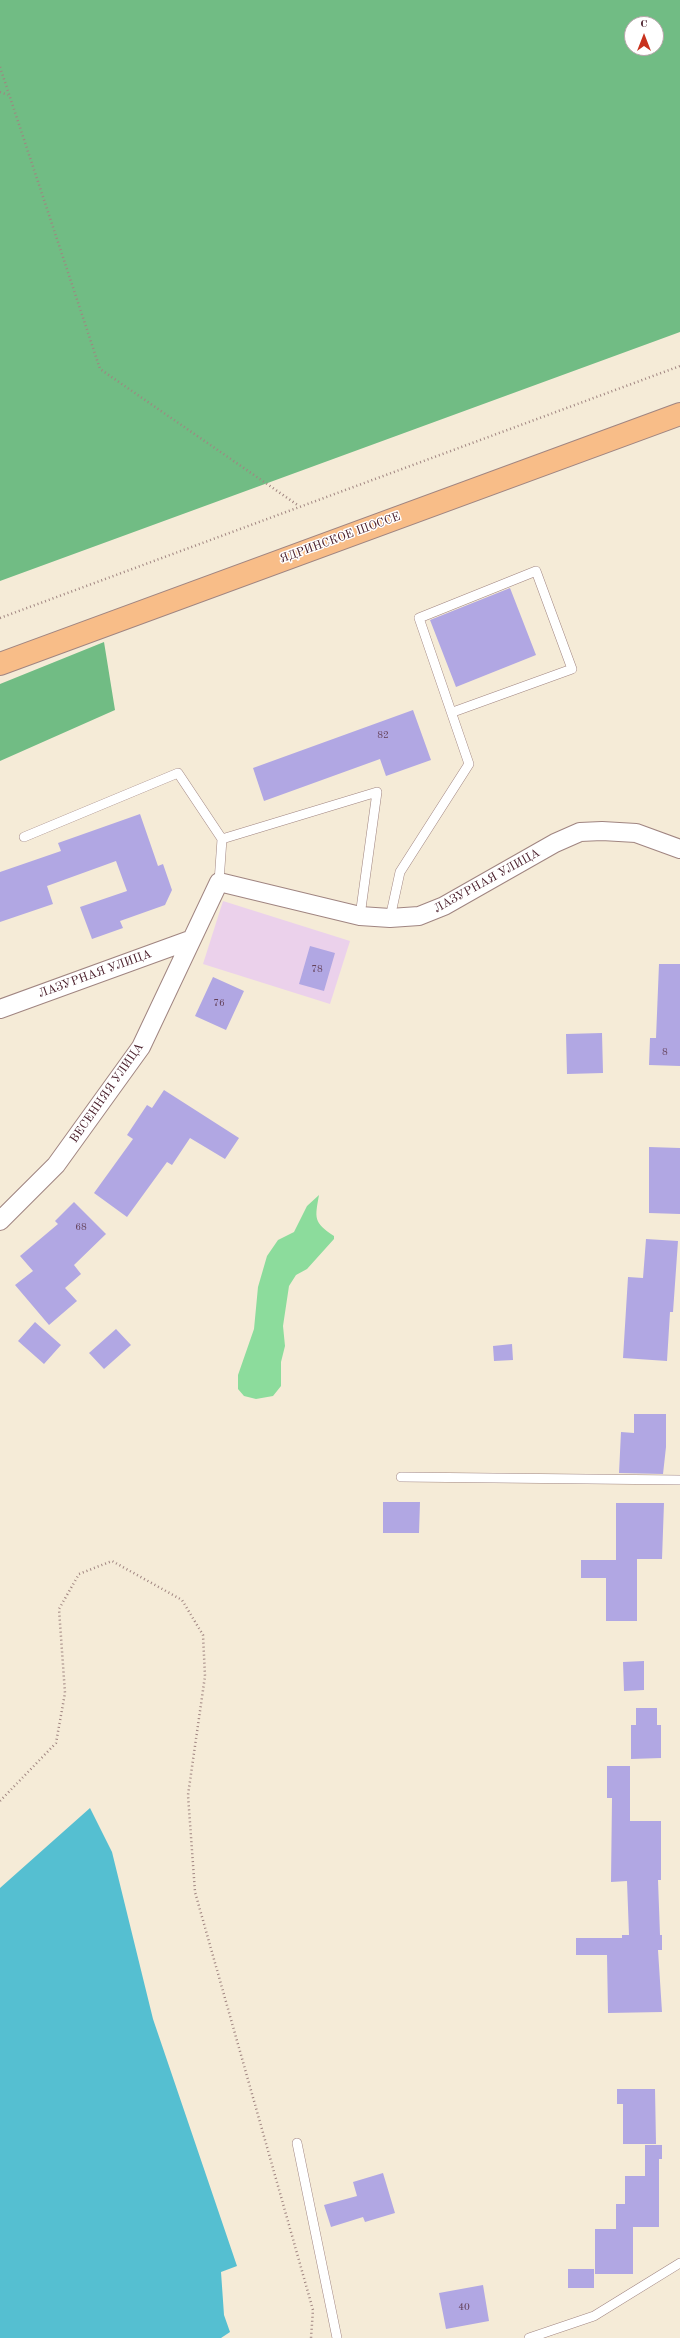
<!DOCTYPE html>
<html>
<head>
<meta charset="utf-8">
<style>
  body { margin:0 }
  #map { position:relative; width:680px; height:2338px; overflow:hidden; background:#f5ebd7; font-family:"Old Standard TT",serif }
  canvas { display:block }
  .north { position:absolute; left:624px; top:16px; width:40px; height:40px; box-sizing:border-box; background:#fff; border:1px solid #b7a5aa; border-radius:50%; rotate:0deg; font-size:11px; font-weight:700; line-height:16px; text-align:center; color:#4a1f2b }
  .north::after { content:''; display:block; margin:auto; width:14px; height:18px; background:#c8321e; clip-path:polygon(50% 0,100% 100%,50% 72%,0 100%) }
</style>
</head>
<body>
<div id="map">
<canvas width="680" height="2338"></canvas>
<div class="north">С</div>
</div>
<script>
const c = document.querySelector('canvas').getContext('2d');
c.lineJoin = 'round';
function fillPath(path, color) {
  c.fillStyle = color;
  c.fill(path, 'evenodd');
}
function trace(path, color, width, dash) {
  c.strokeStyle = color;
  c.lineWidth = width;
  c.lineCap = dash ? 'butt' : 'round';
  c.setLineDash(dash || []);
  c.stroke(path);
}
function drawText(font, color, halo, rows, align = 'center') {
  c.font = font + ' "Old Standard TT",serif';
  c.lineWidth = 3;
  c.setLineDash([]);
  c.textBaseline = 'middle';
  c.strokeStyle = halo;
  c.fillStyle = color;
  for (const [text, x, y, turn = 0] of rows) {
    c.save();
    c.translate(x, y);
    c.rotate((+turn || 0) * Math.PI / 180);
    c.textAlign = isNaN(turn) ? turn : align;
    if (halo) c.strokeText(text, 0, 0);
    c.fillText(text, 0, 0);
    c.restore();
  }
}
fillPath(new Path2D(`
  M 223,901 L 350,941 L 330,1004 L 203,964 Z`), '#ebd1eb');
fillPath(new Path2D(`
  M 319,1195 C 315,1218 313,1222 334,1236 L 334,1239 L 307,1269 L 296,1275 L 289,1286 L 283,1326 L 285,1346 L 281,1362 L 281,1386 L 273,1396 L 256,1399 L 244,1396 L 238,1389 L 238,1375 L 254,1329 L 258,1287 L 267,1256 L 278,1240 L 294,1232 L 307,1206 Z`), '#8cdc9c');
fillPath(new Path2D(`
  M 0,0 L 680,0 L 680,332 L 0,581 ZM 632,24 L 656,24 L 656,48 L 632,48 Z
  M 104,642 L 115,710 L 0,761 L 0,684 Z`), '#71bc84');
fillPath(new Path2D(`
  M 90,1808 L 112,1852 L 153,2019 L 237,2266 L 221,2272 L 224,2315 L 230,2332 L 221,2338 L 0,2338 L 0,1888 Z`), '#55bfd1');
fillPath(new Path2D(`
  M 510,588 L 536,655 L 456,687 L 430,620 Z
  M 413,710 L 431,760 L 386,776 L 380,759 L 264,801 L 253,768 Z
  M 140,814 L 158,866 L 163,864 L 172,890 L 165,905 L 120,921 L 123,928 L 92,939 L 80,907 L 127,891 L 116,861 L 47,886 L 53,904 L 0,922 L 0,872 L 61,851 L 58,843 Z
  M 310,946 L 335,953 L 324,991 L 299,984 Z
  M 659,964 L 680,964 L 680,1066 L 649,1065 L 650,1038 L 656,1038 Z
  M 213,977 L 244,991 L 226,1030 L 195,1016 Z
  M 602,1033 L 603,1073 L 567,1074 L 566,1034 Z
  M 164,1090 L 239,1138 L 225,1159 L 190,1138 L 172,1165 L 167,1162 L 127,1217 L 94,1193 L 133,1139 L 127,1135 L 147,1105 L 152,1108 Z
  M 649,1147 L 680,1148 L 680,1214 L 649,1213 Z
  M 74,1202 L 106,1234 L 74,1265 L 81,1274 L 65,1288 L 77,1301 L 49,1325 L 15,1285 L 33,1271 L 20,1256 L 58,1224 L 55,1221 Z
  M 646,1239 L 678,1241 L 673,1312 L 670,1312 L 667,1361 L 623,1358 L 628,1277 L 643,1278 Z
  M 35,1322 L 61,1345 L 44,1364 L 18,1341 Z
  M 116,1329 L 131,1345 L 104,1369 L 89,1353 Z
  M 512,1344 L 513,1360 L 494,1361 L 493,1346 Z
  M 634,1414 L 666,1414 L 666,1447 L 663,1474 L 619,1473 L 621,1432 L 634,1433 Z
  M 383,1502 L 420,1502 L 419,1533 L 383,1533 Z
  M 616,1503 L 664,1503 L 662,1559 L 637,1559 L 637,1621 L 606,1621 L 606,1578 L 581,1578 L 581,1560 L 616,1560 Z
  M 644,1661 L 644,1690 L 624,1691 L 623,1662 Z
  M 636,1708 L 657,1708 L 657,1725 L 661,1725 L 661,1758 L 631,1759 L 631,1725 L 636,1725 Z
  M 607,1766 L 630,1766 L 630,1821 L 661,1821 L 661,1880 L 658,1880 L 660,1935 L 662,1935 L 662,1950 L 658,1950 L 662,2012 L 608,2013 L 607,1955 L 576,1955 L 576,1938 L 622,1938 L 622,1935 L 629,1935 L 627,1881 L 611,1882 L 612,1798 L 607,1798 Z
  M 617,2089 L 655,2089 L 656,2144 L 623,2144 L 623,2104 L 617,2104 Z
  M 645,2145 L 662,2145 L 662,2159 L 659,2159 L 659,2227 L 633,2227 L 633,2274 L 595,2274 L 595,2229 L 616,2229 L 616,2204 L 625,2204 L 625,2176 L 645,2176 Z
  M 383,2173 L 395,2213 L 365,2222 L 363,2217 L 331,2227 L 324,2205 L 357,2196 L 353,2182 Z
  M 568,2269 L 594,2269 L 594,2288 L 568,2288 Z
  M 483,2285 L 489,2321 L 446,2329 L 439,2293 Z`), '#b1a7e3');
const lane = new Path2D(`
  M 24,837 L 178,773 L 222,839
  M 219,882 L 222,839 L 377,792 L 360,916
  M 390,918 L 400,872 L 469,764 L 419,618 L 536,571 L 572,669 L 453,712
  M 401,1477 L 680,1480
  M 297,2143 L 337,2338
  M 529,2338 L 594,2316 L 680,2263`);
const street = new Path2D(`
  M 0,1009 L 190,940
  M 0,1221 L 56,1165 L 141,1047 L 219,882 L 360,916 L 390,918 L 419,916 L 444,906 L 555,843 L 580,832 L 602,831 L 636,833 L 680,849`);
const primary = new Path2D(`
  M 0,664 L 680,414`);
trace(lane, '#a08581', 10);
trace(street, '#a08581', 20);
trace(primary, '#a08581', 24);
trace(new Path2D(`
  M 0,67 L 100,369 L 299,506
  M 0,92 L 8,95
  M 0,618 L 680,366
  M 0,1801 L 56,1743 L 65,1693 L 59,1609 L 79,1574 L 112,1561 L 182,1600 L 203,1635 L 205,1676 L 188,1795 L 195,1892 L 313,2310 L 311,2338`), '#a08581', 2.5, [1, 3]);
trace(lane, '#fff', 9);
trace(street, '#fff', 18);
trace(primary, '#f8bd88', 22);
drawText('10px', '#644159', null, [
  ["82",383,735],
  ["78",317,969],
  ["76",219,1003],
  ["8",665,1052],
  ["68",81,1227],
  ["40",464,2307]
]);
drawText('12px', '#4a1f2b', '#fff', [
  ["ЯДРИНСКОЕ ШОССЕ",340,538,-20],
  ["ЛАЗУРНАЯ УЛИЦА",487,881,-29],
  ["ЛАЗУРНАЯ УЛИЦА",95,974,-20],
  ["ВЕСЕННЯЯ УЛИЦА",107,1093,-55]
]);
</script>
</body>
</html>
